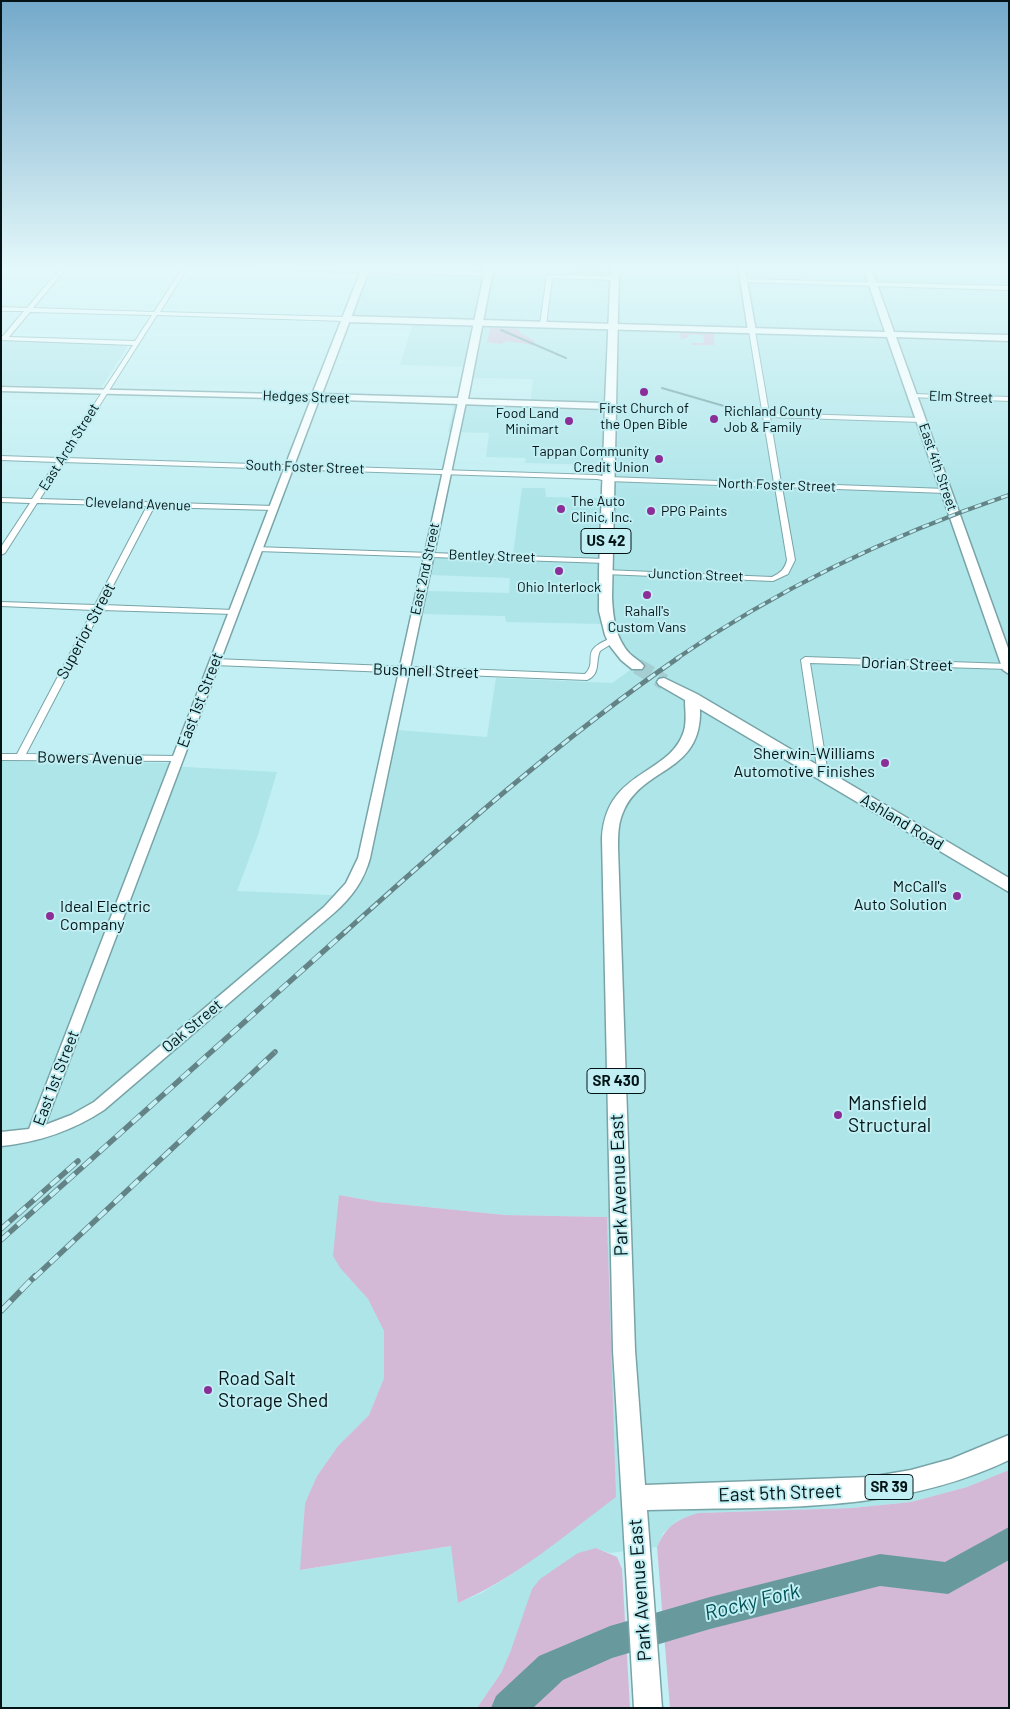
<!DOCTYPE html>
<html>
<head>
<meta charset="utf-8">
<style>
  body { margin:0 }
  #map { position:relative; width:1010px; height:1709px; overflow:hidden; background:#c1eff3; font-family:Barlow,sans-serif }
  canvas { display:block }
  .frame { position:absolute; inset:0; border:2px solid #041416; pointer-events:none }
</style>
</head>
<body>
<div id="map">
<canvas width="1010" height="1709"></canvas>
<div class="frame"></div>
</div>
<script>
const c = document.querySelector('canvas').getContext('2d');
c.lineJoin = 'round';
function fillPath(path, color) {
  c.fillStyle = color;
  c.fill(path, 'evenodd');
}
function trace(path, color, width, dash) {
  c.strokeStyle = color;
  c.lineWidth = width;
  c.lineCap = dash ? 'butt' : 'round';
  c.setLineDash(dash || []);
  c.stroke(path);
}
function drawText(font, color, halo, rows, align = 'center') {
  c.font = font + ' Barlow,sans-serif';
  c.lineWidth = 4;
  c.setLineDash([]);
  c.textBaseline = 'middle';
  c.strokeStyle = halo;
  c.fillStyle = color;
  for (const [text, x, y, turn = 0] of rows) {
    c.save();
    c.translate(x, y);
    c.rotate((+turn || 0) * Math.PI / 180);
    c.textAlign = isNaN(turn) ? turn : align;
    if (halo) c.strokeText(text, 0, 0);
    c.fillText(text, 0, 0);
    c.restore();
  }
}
fillPath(new Path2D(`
  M 264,265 L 1009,265 L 1009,1470 L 967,1487 L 911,1502 L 852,1508 L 698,1513 L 678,1520 L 663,1533 L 657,1547 L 610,1553 L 596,1548 L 511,1650 L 501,1673 L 477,1708 L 1,1708 L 1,761 L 169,763 L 168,766 L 277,772 L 258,835 L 237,891 L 352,896 L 368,872 L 397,730 L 487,737 L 496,678 L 612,683 L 636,666 L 606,624 L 506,622 L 505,616 L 422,614 L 426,591 L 509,593 L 510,578 L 430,575 L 434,552 L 513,554 L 522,488 L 545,488 L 546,497 L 601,498 L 602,465 L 525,463 L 526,458 L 486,457 L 489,433 L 448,432 L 454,404 L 530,406 L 533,379 L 461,378 L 463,367 L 400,365 L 414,319 L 343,317 L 361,272 L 262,269 ZM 339,1195 L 378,1202 L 505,1215 L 607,1217 L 615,1497 L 509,1576 L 482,1593 L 458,1603 L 452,1546 L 301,1570 L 305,1503 L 317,1476 L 338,1446 L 369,1415 L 384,1378 L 384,1331 L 368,1299 L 341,1269 Z
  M 1,341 L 43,342 L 130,343 L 101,388 L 1,385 Z`), '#ade5e9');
fillPath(new Path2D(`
  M 562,265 L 604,265 L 603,275 L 572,274 L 570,271 L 562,271 Z
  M 490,328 L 519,329 L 520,333 L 535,341 L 533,345 L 507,341 L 501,344 L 487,342 Z
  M 680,332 L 714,333 L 714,345 L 692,345 L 691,343 L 704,343 L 703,335 L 689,334 L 688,337 L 681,340 Z
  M 339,1195 L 378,1202 L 505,1215 L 607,1217 L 616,1497 C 565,1535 516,1578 458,1603 L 451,1546 L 300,1570 L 305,1503 L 317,1476 L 338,1446 L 369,1415 L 384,1378 L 384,1331 L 368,1299 L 341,1269 L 333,1256 Z
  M 1009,1470 L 1009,1708 L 670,1708 L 657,1547 C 667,1525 676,1520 698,1513 L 852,1508 L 911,1502 L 967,1487 Z
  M 596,1548 L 617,1557 L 622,1569 L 630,1708 L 477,1708 L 501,1673 L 511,1650 L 532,1589 L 540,1579 L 578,1553 Z`), '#d4b9d7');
trace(new Path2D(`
  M 501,330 L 566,358
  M 662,388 L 755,415`), '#67999d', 2);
fillPath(new Path2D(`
  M 1009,1527 L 1009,1560 L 948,1594 L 880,1586 L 710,1629 L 612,1658 L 563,1680 L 533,1708 L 491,1708 L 496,1696 L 539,1656 L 610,1626 L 710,1597 L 880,1554 L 945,1562 Z`), '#67999d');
trace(new Path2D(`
  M 637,666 L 664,682`), '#a5ced2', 16, [16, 8]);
const minor = new Path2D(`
  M 63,265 L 69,265 L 33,308 L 154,312 L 183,267 L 169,267 L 166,265 L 223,265 L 488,272 L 491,274 L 488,276 L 188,267 L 160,312 L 346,317 L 349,319 L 346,321 L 157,315 L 66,458 L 597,475 L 608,477 L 774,483 L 749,331 L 752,329 L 755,331 L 769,413 L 921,418 L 924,420 L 921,422 L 770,417 L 781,483 L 946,489 L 950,491 L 946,493 L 782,487 L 795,560 L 788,574 L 773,581 L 605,574 L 601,572 L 605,570 L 772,577 C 780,573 785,569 787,560 L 775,487 L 608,481 L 597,479 L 63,462 L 40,499 L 274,506 L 278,508 L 274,510 L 154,507 L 103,605 L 234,610 L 238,612 L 234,614 L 101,610 L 26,754 L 178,756 L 181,757 L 183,759 L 181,761 L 1,760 L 1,754 L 17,754 L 93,610 L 1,606 L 1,602 L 95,605 L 147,506 L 37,503 L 5,553 L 1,555 L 1,547 L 30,503 L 1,502 L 1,498 L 32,499 L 56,462 L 1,460 L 1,456 L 59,458 L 133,345 L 1,340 L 1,336 L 3,336 L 24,311 L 1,311 L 1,307 L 27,308 ZM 30,312 L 152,315 L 135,341 L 9,337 Z
  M 547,275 L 614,276 L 617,278 L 614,280 L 552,278 L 546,325 L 543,327 L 540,325 Z
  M 744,279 L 1009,286 L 1009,290 L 742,282 L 741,281 Z
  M 912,394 L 1009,397 L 1009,401 L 910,397 L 909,396 Z
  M 255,547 L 606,559 L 610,561 L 606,563 L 258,551 L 254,549 Z
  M 609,639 L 615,639 L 616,641 L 600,651 C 595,662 601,674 587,680 L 215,665 L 211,662 L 215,659 L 585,674 C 599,660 578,652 609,639 Z
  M 805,657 L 1008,664 L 1009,669 L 810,663 L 828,774 L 823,777 L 818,774 L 801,660 Z`);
const tertiary = new Path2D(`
  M 738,265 L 744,265 L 756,331 L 752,333 L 748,331 Z
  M 1,387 L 316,395 L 320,397 L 45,1125 L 71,1115 L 94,1102 L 324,907 L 346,883 L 358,858 L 458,402 L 462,400 L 466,402 L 370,858 C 364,881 351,898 334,913 L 104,1110 C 72,1131 39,1142 1,1146 L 1,1132 L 29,1129 L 311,399 L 1,391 Z`);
const secondary = new Path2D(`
  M 862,265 L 870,265 L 894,332 L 1009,335 L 1009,341 L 896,337 L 1009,651 L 1009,674 L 1003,670 L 887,337 L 346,322 L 342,319 L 346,316 L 885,332 Z`);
const primary = new Path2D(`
  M 363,265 L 371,265 L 322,394 L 458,398 L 486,265 L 494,265 L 468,399 L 605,403 L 611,265 L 619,265 L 612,597 C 613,617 615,637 629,653 C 634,658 640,661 644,666 L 642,669 L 632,669 L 621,660 L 610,646 L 605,635 L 599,611 L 599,570 L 605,409 L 312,399 L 311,397 Z
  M 664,678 L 697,694 L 1009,878 L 1009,892 L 700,709 C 702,773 644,766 624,810 C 618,822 618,835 618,848 L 635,1350 L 645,1485 L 870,1477 L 911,1470 L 951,1459 L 1009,1435 L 1009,1460 C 894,1515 771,1506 647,1510 L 662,1708 L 634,1708 L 613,1350 L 602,838 C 606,769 670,776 684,731 C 687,721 685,710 685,700 L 659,685 L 657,682 L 659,679 Z`);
trace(minor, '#78a4a7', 2);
trace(tertiary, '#78a4a7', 3);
trace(secondary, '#78a4a7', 3);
trace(primary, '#78a4a7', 3);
fillPath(minor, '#fff');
fillPath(tertiary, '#fff');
fillPath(secondary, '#fff');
fillPath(primary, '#fff');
const railFar3 = new Path2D(`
  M 676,659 C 779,588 891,535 1009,495`);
const railFar2 = new Path2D(`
  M 344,933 C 451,837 559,740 678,658`);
const railFar1 = new Path2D(`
  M 1,1229 L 78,1161
  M 1,1240 L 345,932
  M 34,1278 L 275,1052`);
const rail = new Path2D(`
  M 1,1311 L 35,1276`);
trace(railFar3, '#638386', 4);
trace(railFar2, '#638386', 5);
trace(railFar1, '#638386', 5.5);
trace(rail, '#638386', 6);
trace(railFar3, '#c1eff3', 2.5, [7]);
trace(railFar2, '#c1eff3', 3, [9]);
trace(railFar1, '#c1eff3', 4, [11]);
trace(rail, '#c1eff3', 4.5, [14]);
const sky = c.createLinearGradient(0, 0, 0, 504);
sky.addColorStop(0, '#74a9ca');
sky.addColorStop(0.53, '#e3f8fa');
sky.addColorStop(1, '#e3f8fa00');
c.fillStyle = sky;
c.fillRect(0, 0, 1010, 504);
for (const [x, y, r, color] of [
  [644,392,5,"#8b2e98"],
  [714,419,5,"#8b2e98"],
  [569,421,5,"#8b2e98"],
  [659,459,5,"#8b2e98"],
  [561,509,5,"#8b2e98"],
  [651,511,5,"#8b2e98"],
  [559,571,5,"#8b2e98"],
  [647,595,5,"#8b2e98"],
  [885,763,5,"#8b2e98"],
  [957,896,5,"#8b2e98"],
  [50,916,5,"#8b2e98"],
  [838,1115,5,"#8b2e98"],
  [208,1390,5,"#8b2e98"]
]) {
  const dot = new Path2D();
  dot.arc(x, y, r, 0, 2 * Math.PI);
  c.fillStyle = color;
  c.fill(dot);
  trace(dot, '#c1eff3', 2);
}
drawText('14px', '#041416', '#c1eff3', [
  ["Hedges Street",306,397,2],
  ["Elm Street",961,397,2],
  ["East Arch Street",69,447,-58],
  ["South Foster Street",305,467,2],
  ["East 4th Street",938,467,71],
  ["North Foster Street",777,485,2],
  ["Cleveland Avenue",138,504,2],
  ["Bentley Street",492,556,2],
  ["East 2nd Street",425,569,-78],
  ["Junction Street",696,575,2]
]);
drawText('14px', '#041416', '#c1eff3', [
  ["First Church of",644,408],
  ["the Open Bible",644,424],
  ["Richland County",724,411,"left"],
  ["Job & Family",724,427,"left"],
  ["Food Land",559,413,"right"],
  ["Minimart",559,429,"right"],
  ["Tappan Community",649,451,"right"],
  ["Credit Union",649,467,"right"],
  ["The Auto",571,501,"left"],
  ["Clinic, Inc.",571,517,"left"],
  ["PPG Paints",661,511,"left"],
  ["Ohio Interlock",559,587],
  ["Rahall's",647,611],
  ["Custom Vans",647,627]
]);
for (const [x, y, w] of [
  [606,541,50],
  [616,1081,58],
  [889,1487,48]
]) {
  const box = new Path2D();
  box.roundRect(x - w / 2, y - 12.5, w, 25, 4);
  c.fillStyle = '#c1eff3';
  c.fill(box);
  trace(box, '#041416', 1);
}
drawText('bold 15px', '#041416', null, [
  ["US 42",606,541],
  ["SR 430",616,1081],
  ["SR 39",889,1487]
]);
drawText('16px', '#041416', '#c1eff3', [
  ["Superior Street",86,631,-62],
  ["Dorian Street",907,664,2],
  ["Bushnell Street",426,671,2],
  ["East 1st Street",200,700,-69],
  ["Bowers Avenue",90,758,1],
  ["Ashland Road",902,822,31],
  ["Oak Street",192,1026,-40],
  ["East 1st Street",56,1078,-69]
]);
drawText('16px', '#041416', '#c1eff3', [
  ["Sherwin-Williams",875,754],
  ["Automotive Finishes",875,772],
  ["McCall's",947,887],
  ["Auto Solution",947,905],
  ["Ideal Electric",60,907,"left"],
  ["Company",60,925,"left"]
], 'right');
drawText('19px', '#041416', '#c1eff3', [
  ["Mansfield",848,1104],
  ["Structural",848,1126],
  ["Road Salt",218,1379],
  ["Storage Shed",218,1401]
], 'left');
drawText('19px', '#041416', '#c1eff3', [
  ["Park Avenue East",619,1185,-92],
  ["East 5th Street",780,1493,-2],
  ["Park Avenue East",640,1590,-94]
]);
drawText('italic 21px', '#005156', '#c1eff3', [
  ["Rocky Fork",752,1602,-14]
]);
</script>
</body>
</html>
